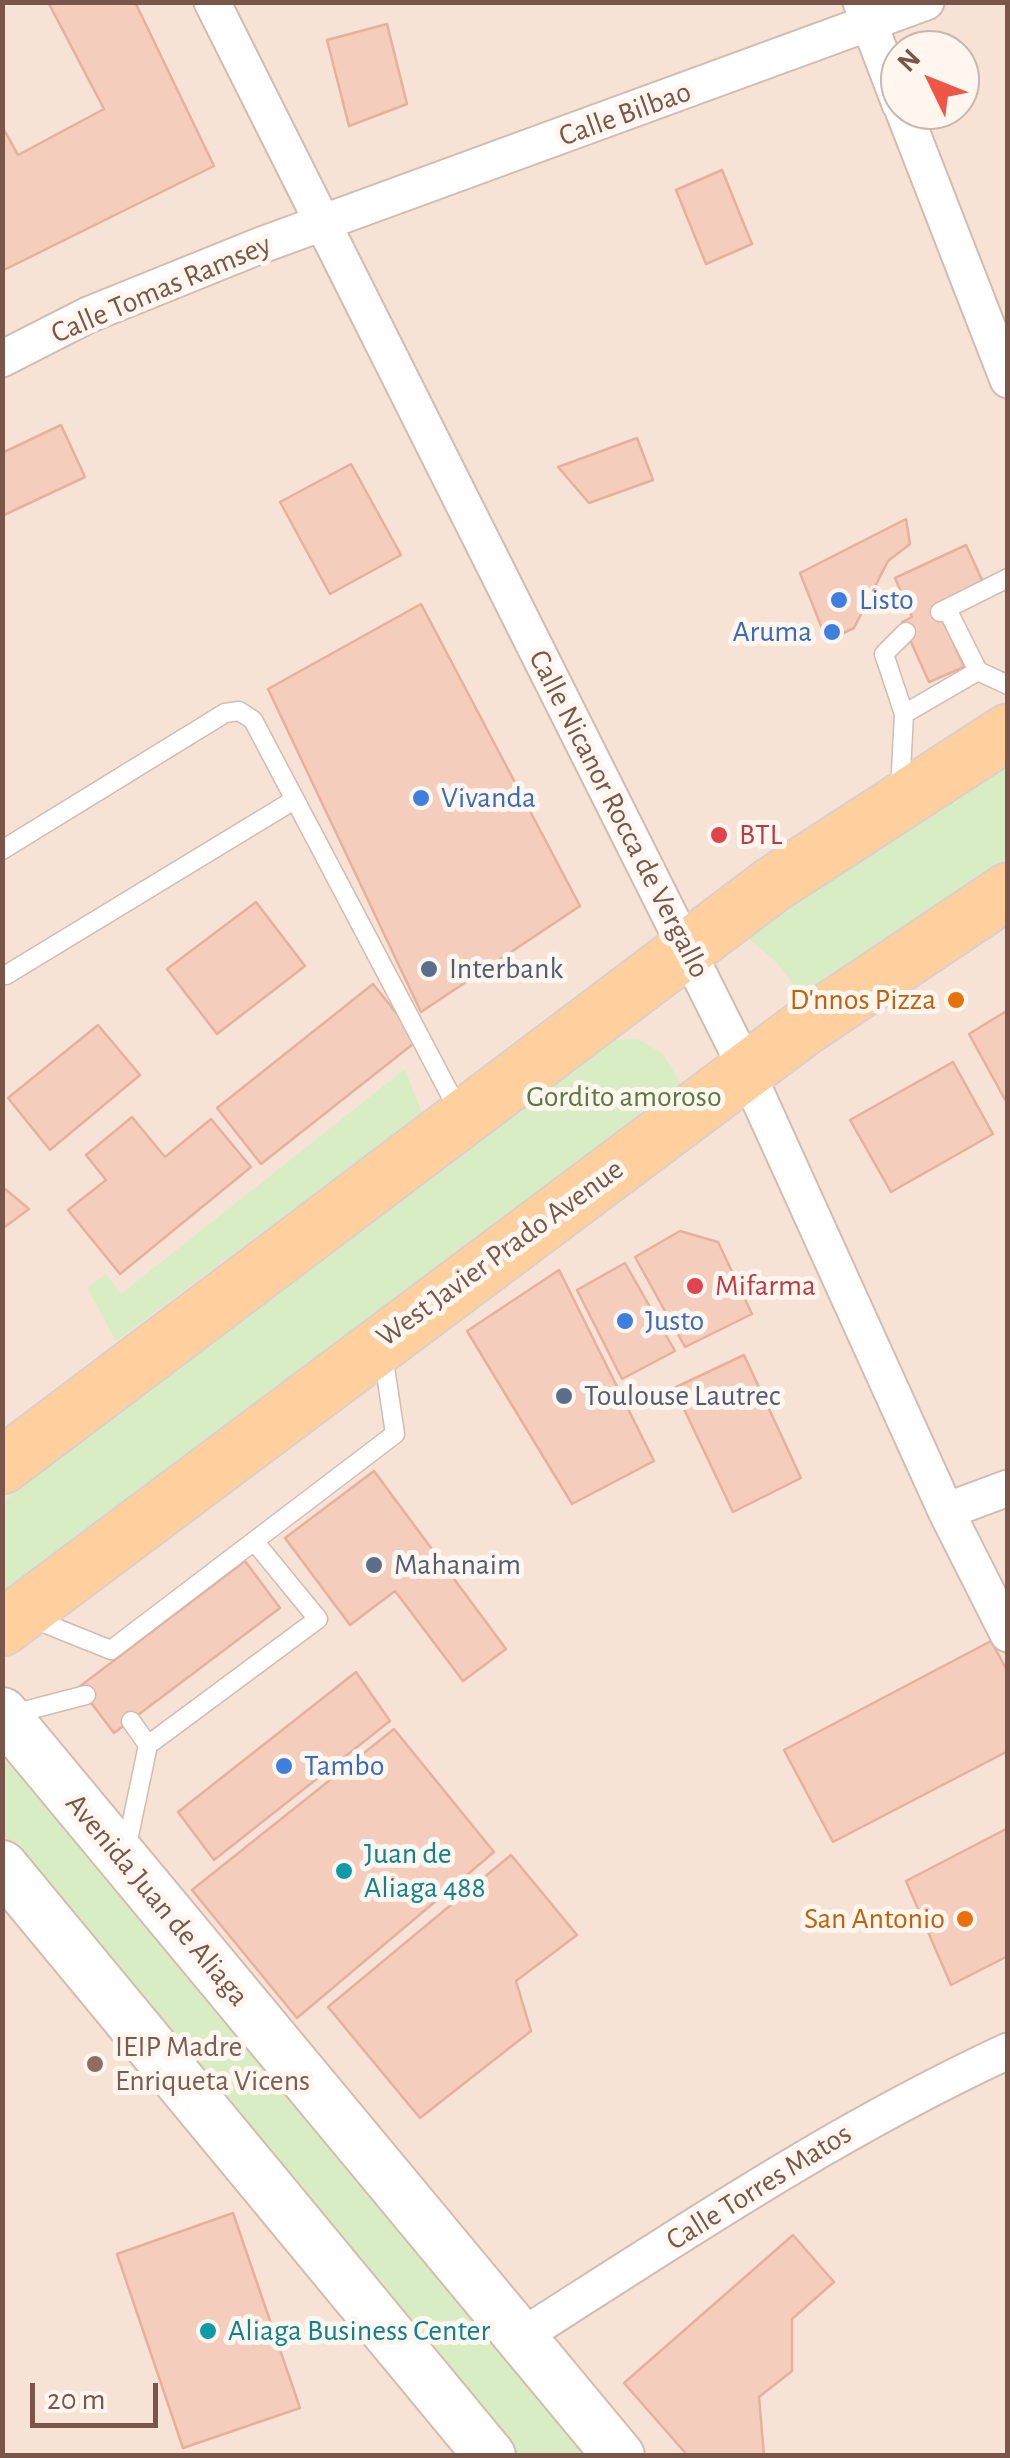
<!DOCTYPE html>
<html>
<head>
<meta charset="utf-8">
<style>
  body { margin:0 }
  #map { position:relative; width:1010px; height:2458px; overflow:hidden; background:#fef2e7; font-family:"Alegreya Sans",sans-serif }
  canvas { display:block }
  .frame { position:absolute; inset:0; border:5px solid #7a5549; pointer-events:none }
  .north { position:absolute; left:880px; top:30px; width:100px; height:100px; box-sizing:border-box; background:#fff7ef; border:2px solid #cab6ad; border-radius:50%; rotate:313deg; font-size:28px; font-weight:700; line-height:40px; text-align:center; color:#7a5549 }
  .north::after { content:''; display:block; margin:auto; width:35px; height:45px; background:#ee5746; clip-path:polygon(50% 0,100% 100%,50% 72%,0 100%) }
  .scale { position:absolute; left:30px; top:2383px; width:128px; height:45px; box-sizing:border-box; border:5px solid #7a5549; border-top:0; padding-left:12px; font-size:30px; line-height:35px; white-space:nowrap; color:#7a5549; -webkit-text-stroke:8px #fff7ef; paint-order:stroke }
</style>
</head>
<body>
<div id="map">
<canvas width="1010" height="2458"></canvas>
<div class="frame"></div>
<div class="north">N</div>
<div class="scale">20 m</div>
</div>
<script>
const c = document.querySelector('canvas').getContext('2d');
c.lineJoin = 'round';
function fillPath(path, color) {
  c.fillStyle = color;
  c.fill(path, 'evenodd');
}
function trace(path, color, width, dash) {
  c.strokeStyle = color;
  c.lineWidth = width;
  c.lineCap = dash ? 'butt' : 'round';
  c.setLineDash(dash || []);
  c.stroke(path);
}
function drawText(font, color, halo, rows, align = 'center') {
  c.font = font + ' "Alegreya Sans",sans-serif';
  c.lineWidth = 10;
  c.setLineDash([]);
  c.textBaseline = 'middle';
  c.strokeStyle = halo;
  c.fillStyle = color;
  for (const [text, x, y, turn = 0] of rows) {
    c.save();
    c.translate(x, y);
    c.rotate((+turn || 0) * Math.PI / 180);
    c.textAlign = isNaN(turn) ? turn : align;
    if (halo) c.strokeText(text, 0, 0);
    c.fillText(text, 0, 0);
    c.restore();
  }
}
fillPath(new Path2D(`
  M 3,3 L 1007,3 L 1007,2455 L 3,2456 ZM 900,50 L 960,50 L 960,110 L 900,110 Z`), '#f6e3d5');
fillPath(new Path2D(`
  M 1007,759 L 1007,858 L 802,995 L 775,961 L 748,938 Z
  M 638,1039 L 663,1054 L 683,1087 L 3,1629 L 3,1502 L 611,1040 Z
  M 405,1069 L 422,1113 L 116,1341 L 87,1287 L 106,1274 L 121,1294 Z
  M 2,1751 L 602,2455 L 508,2455 L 3,1834 Z`), '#d9edc4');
const building = new Path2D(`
  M 48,2 L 135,2 L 214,166 L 2,271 L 2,126 L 18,155 L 104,109 Z
  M 387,24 L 407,104 L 349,126 L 327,40 Z
  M 722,170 L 752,244 L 706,264 L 676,190 Z
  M 61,425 L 85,477 L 2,516 L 2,453 Z
  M 637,438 L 653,480 L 589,503 L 558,467 Z
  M 351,464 L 401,555 L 330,594 L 280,502 Z
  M 906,519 L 910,544 L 888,561 L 854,628 L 827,641 L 800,573 Z
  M 966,545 L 983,582 L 936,604 L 964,667 L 929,682 L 902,622 L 912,617 L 895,578 Z
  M 421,604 L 580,906 L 421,1012 L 268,689 Z
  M 256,902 L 305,966 L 217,1034 L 167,969 Z
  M 373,984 L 418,1040 L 261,1164 L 217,1108 Z
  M 1008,1010 L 1008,1105 L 969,1034 Z
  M 98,1025 L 140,1075 L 50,1150 L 8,1098 Z
  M 953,1062 L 993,1134 L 891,1192 L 850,1120 Z
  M 132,1117 L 165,1157 L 211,1119 L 251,1167 L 120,1274 L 68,1210 L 106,1180 L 86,1155 Z
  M 4,1188 L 29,1209 L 2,1229 L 2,1189 Z
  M 680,1231 L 718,1242 L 752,1314 L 685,1347 L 635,1257 Z
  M 625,1263 L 675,1351 L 622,1379 L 577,1290 Z
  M 559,1270 L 654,1461 L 572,1504 L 467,1331 Z
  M 744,1355 L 801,1478 L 733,1512 L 674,1388 Z
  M 374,1471 L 506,1649 L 463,1681 L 395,1591 L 350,1625 L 285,1538 Z
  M 245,1561 L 280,1608 L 114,1733 L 79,1687 Z
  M 991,1641 L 1008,1672 L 1008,1751 L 833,1842 L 784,1750 Z
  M 356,1672 L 390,1721 L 214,1860 L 178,1812 Z
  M 394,1729 L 494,1852 L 297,2018 L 192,1890 Z
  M 1008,1828 L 1008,1956 L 951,1985 L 906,1881 Z
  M 511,1855 L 577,1935 L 516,1981 L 531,2031 L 420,2118 L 328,2007 Z
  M 233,2213 L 300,2408 L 183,2448 L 117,2254 Z
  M 793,2235 L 834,2282 L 792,2319 L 792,2371 L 759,2397 L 764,2456 L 688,2456 L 624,2383 Z`);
fillPath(building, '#f5cdbd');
trace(building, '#e8b09c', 2.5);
const service = new Path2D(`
  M 947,609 L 978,671
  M 940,612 L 1008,578
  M 904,714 L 884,654 L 906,632
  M 900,790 L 904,714 L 978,671 L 1008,685
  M 2,850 L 225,713 L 239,711 L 253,720 L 461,1115
  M 6,975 L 294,800
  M 31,1618 L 111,1650 L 395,1434 L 383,1354
  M 9,1715 L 86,1695
  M 148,1745 L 318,1619 L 254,1541
  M 126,1850 L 148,1745 L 131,1721`);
const minor = new Path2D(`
  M 212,2 L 734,1044 L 946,1511 L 1008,1634
  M 861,2 L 900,104
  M 903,110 L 1008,380
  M 2,359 L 88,315 L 259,246 L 926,2
  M 946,1511 L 1008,1488
  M 519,2338 C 679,2236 835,2131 1008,2051`);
const secondary = new Path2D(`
  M 2,1713 L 619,2456
  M 2,1866 L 490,2456`);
const primary = new Path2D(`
  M 2,1466 L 772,885 L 1008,732
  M 2,1628 L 805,1027 L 1008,891`);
trace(service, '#d3bbaf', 21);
trace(minor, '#d3bbaf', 39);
trace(secondary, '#d7baab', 54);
trace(primary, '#dacfcc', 59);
trace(service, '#fff', 18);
trace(minor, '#fff', 35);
trace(secondary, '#fff', 50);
trace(primary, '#ffcf9d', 55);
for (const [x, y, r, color] of [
  [839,600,10,"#3f7fe0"],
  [832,632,10,"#3f7fe0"],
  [421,798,10,"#3f7fe0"],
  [719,835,10,"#e0444e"],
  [429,969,10,"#5c6f8a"],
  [956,1000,10,"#e8710a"],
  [695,1286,10,"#e0444e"],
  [625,1321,10,"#3f7fe0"],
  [564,1396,10,"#5c6f8a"],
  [374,1565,10,"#5c6f8a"],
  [284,1766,10,"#3f7fe0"],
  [344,1871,10,"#0f9aa8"],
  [965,1919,10,"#e8710a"],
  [95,2064,10,"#8d6e63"],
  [208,2331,10,"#0f9aa8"]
]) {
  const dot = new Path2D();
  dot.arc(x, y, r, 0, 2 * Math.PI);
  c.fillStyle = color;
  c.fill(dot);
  trace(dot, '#fff7ef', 4);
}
drawText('30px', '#7a5549', '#fff7ef', [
  ["Calle Bilbao",625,114,-20],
  ["Calle Tomas Ramsey",161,289,-23],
  ["Calle Nicanor Rocca de Vergallo",619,814,63],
  ["West Javier Prado Avenue",500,1253,-36],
  ["Avenida Juan de Aliaga",157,1900,50],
  ["Calle Torres Matos",759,2187,-32]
]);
drawText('30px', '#366cbe', '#fff7ef', [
  ["Listo",859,600],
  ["Aruma",812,632,"right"],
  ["Vivanda",441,798],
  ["Justo",645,1321],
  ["Tambo",304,1766]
], 'left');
drawText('30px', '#be3a42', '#fff7ef', [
  ["BTL",739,835],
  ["Mifarma",715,1286]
], 'left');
drawText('30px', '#4e5e75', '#fff7ef', [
  ["Interbank",449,969],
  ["Toulouse Lautrec",584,1396],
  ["Mahanaim",394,1565]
], 'left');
drawText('30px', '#c56008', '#fff7ef', [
  ["D'nnos Pizza",936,1000],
  ["San Antonio",945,1919]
], 'right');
drawText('30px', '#577a3d', '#fff7ef', [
  ["Gordito amoroso",624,1097]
]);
drawText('30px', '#0d838f', '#fff7ef', [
  ["Juan de",364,1854],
  ["Aliaga 488",364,1888],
  ["Aliaga Business Center",228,2331]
], 'left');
drawText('30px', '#785e54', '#fff7ef', [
  ["IEIP Madre",115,2047],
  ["Enriqueta Vicens",115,2081]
], 'left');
</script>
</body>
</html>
